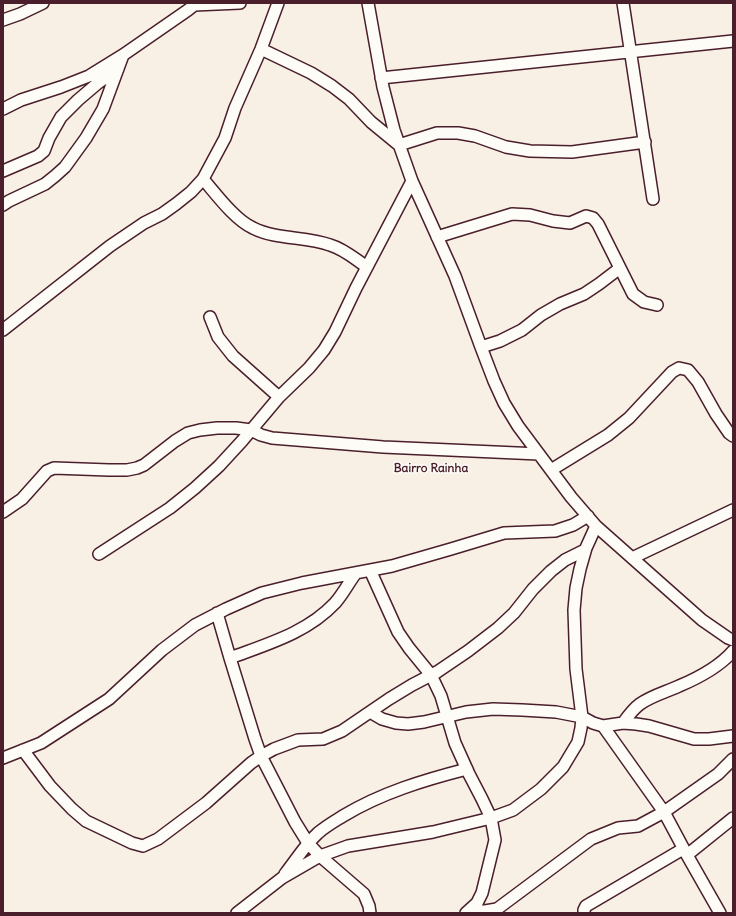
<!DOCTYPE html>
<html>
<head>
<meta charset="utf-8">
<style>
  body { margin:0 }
  #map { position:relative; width:736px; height:916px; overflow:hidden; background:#f9f0e5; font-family:Delius,sans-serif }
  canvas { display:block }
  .frame { position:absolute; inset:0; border:4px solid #4a1f2b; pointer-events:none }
</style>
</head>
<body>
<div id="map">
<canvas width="736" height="916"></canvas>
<div class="frame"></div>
</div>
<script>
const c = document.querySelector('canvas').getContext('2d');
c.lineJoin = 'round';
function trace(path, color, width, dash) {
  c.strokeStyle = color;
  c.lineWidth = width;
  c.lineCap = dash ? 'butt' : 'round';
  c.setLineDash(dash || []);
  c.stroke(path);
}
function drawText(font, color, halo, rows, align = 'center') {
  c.font = font + ' Delius,sans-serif';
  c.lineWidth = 3;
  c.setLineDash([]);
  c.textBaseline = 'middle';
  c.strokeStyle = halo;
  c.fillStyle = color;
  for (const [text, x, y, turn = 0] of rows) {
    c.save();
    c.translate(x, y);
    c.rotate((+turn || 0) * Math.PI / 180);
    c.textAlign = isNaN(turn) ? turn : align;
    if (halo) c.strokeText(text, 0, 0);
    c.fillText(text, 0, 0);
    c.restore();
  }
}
const minor = new Path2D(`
  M 368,3 L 383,87 L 394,130 L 412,181 L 455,276 L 481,347 L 494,381 L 504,403 L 518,426 L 571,497 L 596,526 L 702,620 L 728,638 L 733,640
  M 623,3 L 653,199
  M 194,5 L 240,3
  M 3,20 L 20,14 L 43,3
  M 261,49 L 311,73 L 332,86 L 349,99 L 371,122 L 399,145 L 437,133 L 458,133 L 475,136 L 506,147 L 530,151 L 572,152 L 645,142
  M 381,78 L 733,41
  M 3,109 L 21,100 L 61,87 L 89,76 L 123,55 L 188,10 L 197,3
  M 3,171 L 38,156 L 44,151 L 49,138 L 61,117 L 78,100 L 98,83 L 118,69
  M 203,179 C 216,194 235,220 253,228 C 277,240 305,236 330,245 C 344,249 355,259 367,267
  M 3,205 L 9,201 L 45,184 L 55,176 L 65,167 L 86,138 L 103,109 L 123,55
  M 437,237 L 512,214 L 530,215 L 553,221 L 570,223 L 586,216 L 593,218 L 598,224 L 633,294 L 644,302 L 657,305
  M 210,317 L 218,337 L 233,356 L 279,397
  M 3,330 L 110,246 L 144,223 L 162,214 L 176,204 L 191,192 L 203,179 L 225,138 L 235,108 L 261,49 L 278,3
  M 481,347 L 500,341 L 522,330 L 541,315 L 560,304 L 584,294 L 599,284 L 620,268
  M 551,470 L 608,435 L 629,418 L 672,372 L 679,368 L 688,370 L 698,382 L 716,414 L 729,433 L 733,436
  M 3,512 L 22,499 L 47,471 L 54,468 L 109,470 L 127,470 L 137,468 L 144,465 L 175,441 L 188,433 L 200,430 L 217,428 L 236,428 L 251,430 L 261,435 L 272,438 L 383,447 L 539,454
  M 99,554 L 170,508 L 195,488 L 219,466 L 242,441 L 279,397 L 309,368 L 324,350 L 335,332 L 356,288 L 412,181
  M 632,558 L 733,510
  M 370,570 L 398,632 L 409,648 L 431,675 L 441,696 L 455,743 L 469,774 L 482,799 L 491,818 L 495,840 L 482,893 L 477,903 L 466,913
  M 217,613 L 230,658 L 255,739 L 261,756 L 295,822 L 308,843 L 320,856 L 364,894 L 369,906 L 370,913
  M 230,658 C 267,644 307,633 335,603 C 343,594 349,582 356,573
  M 370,712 L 382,719 L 396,723 L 408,724 L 424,722 L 466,712 L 493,709 L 522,710 L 556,712 L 582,717 L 593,723 L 603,726 L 623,723 L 636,724 L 649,726 L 694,739 L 709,739 L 733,736
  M 623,723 C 628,716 633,709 640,704 C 651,696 666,692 679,686 C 698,678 719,667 733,651
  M 603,726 L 664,812 L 687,855 L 720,913
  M 23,750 L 50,786 L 72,809 L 86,821 L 132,843 L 143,846 L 158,839 L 206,803 L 251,763 L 261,756 L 274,749 L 298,740 L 323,739 L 342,731 L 389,699 L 412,685 L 437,672 L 468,651 L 498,628 L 514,613 L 533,589 L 551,571 L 565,560 L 585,550
  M 3,758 L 41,743 L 109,699 L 162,650 L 195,625 L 226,609 L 262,593 L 302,583 L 392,566 L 451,549 L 504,533 L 555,531 L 573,525 L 588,516
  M 687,855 L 733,818
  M 285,874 C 296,860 305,845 318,833 C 326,826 335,821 343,816 C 381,793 424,780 467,769
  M 471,910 L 485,911 L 497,909 L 591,839 L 618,828 L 638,826 L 664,812 L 718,774 L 733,759
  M 237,913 L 282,878 L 320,856 L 348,846 L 433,832 L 491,818 L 513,810 L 541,789 L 563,767 L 578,742 L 581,728 L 582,717 L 576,669 L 574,610 L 576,588 L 580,569 L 586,548 L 596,526
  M 584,913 L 584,910 L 586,906 L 683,849`);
trace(minor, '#4a1f2b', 14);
trace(minor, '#fdfcf7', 11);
drawText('bold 12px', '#4a1f2b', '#fdfcf7', [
  ["Bairro Rainha",431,469]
]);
</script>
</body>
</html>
